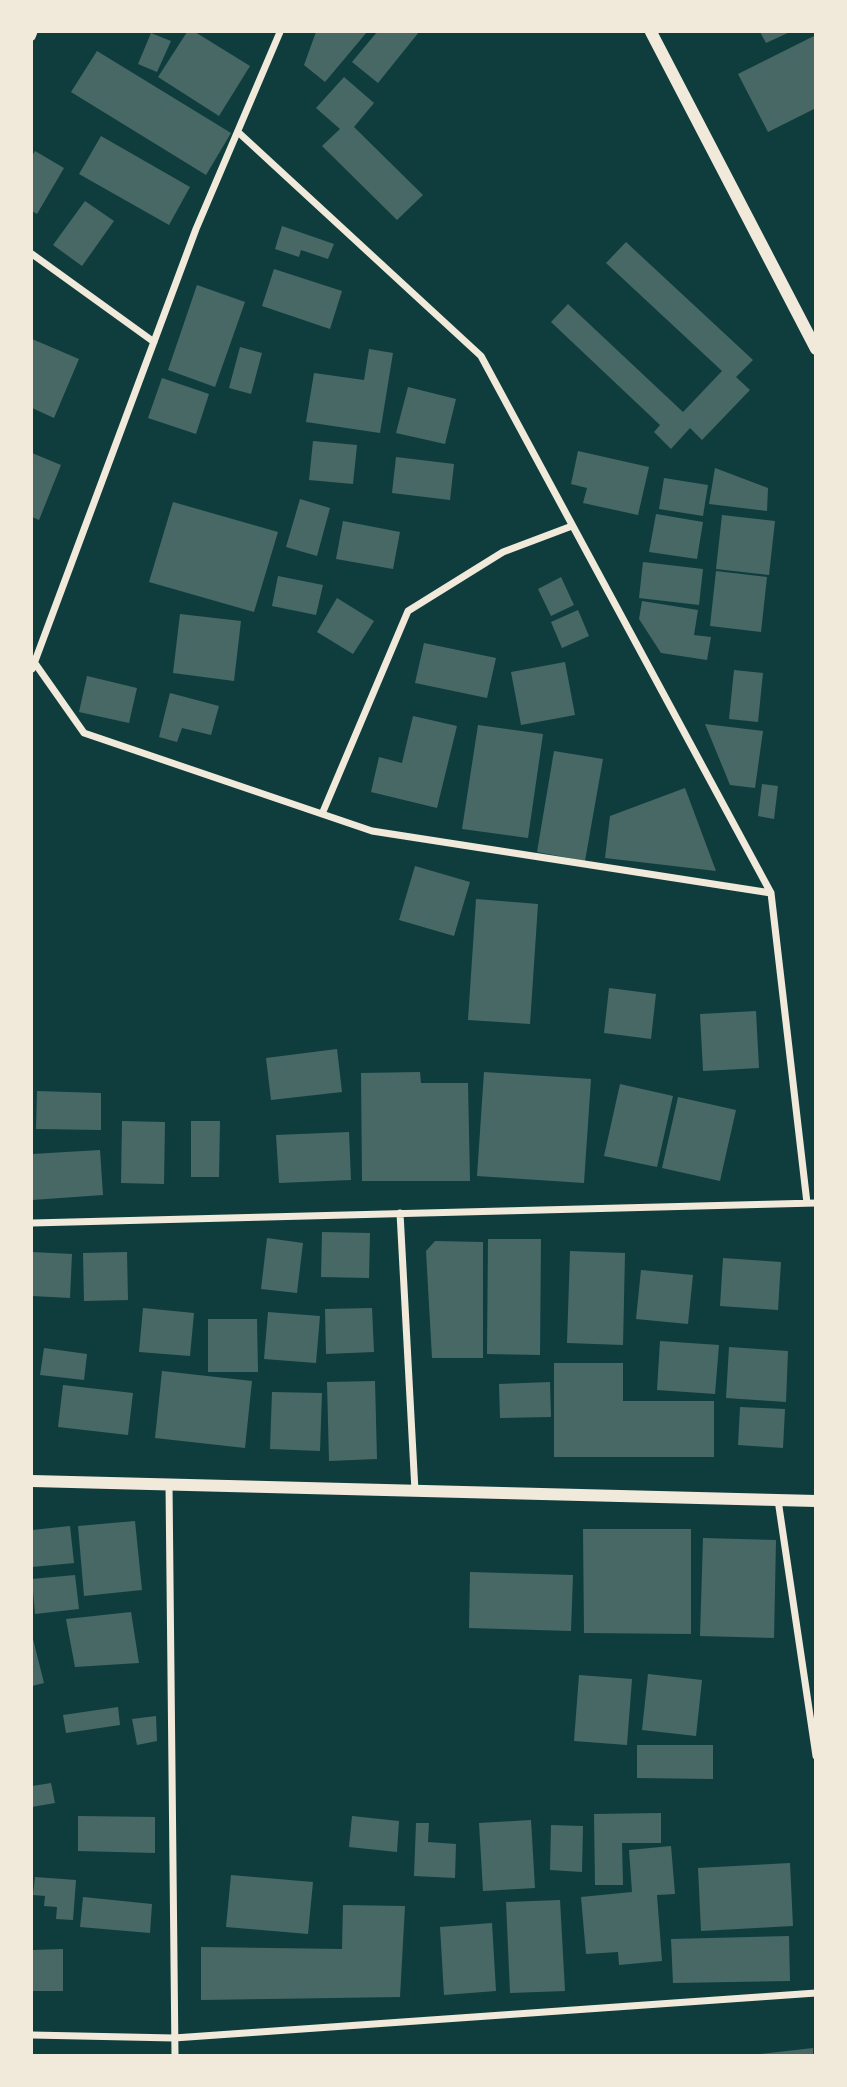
<!DOCTYPE html>
<html>
<head>
<meta charset="utf-8">
<style>
  body { margin:0 }
  #map { position:relative; width:847px; height:2087px; overflow:hidden; background:#0f3d3e; font-family:"Golos Text",sans-serif }
  canvas { display:block }
  .frame { position:absolute; inset:0; border:33px solid #f1e9da; pointer-events:none }
</style>
</head>
<body>
<div id="map">
<canvas width="847" height="2087"></canvas>
<div class="frame"></div>
</div>
<script>
const c = document.querySelector('canvas').getContext('2d');
c.lineJoin = 'round';
function fillPath(path, color) {
  c.fillStyle = color;
  c.fill(path, 'evenodd');
}
function trace(path, color, width, dash) {
  c.strokeStyle = color;
  c.lineWidth = width;
  c.lineCap = dash ? 'butt' : 'round';
  c.setLineDash(dash || []);
  c.stroke(path);
}
fillPath(new Path2D(`
  M 187,32 L 195,32 L 250,66 L 219,116 L 158,77 Z
  M 316,32 L 367,32 L 325,82 L 304,65 Z
  M 377,32 L 419,32 L 378,83 L 352,62 Z
  M 760,32 L 790,32 L 766,43 Z
  M 151,33 L 171,41 L 157,72 L 138,64 Z
  M 816,35 L 816,108 L 768,132 L 738,74 Z
  M 97,51 L 231,133 L 206,175 L 71,92 Z
  M 344,77 L 374,103 L 354,127 L 423,195 L 397,220 L 322,146 L 340,129 L 316,108 Z
  M 101,136 L 190,187 L 169,225 L 79,174 Z
  M 35,151 L 64,168 L 37,214 L 32,211 L 32,156 Z
  M 85,201 L 114,221 L 82,266 L 53,245 Z
  M 282,226 L 334,244 L 328,259 L 301,250 L 299,257 L 275,249 Z
  M 626,242 L 753,360 L 736,377 L 750,390 L 702,440 L 690,428 L 671,449 L 654,432 L 660,425 L 551,322 L 568,304 L 683,412 L 722,371 L 606,263 Z
  M 274,269 L 342,291 L 330,329 L 262,306 Z
  M 197,285 L 245,302 L 215,387 L 168,370 Z
  M 32,339 L 79,359 L 54,418 L 32,408 Z
  M 240,347 L 262,353 L 251,394 L 229,388 Z
  M 369,349 L 393,353 L 380,433 L 306,422 L 314,373 L 364,380 Z
  M 162,378 L 209,394 L 196,434 L 148,418 Z
  M 408,387 L 456,399 L 445,444 L 396,433 Z
  M 313,441 L 357,445 L 353,484 L 309,480 Z
  M 578,451 L 649,467 L 638,515 L 583,503 L 587,488 L 571,484 Z
  M 32,453 L 61,465 L 39,520 L 32,517 Z
  M 396,457 L 454,464 L 450,500 L 392,493 Z
  M 715,468 L 768,488 L 767,511 L 709,504 Z
  M 664,478 L 708,485 L 703,516 L 659,509 Z
  M 300,499 L 330,508 L 317,556 L 286,547 Z
  M 173,502 L 278,532 L 254,612 L 149,582 Z
  M 656,514 L 703,522 L 697,559 L 649,552 Z
  M 722,515 L 775,521 L 769,575 L 716,569 Z
  M 343,521 L 400,532 L 393,569 L 336,559 Z
  M 643,562 L 703,569 L 699,605 L 639,598 Z
  M 716,571 L 767,577 L 761,632 L 710,626 Z
  M 278,576 L 323,585 L 316,615 L 272,606 Z
  M 561,577 L 574,605 L 551,616 L 538,589 Z
  M 337,598 L 374,621 L 353,654 L 317,632 Z
  M 642,601 L 698,610 L 694,635 L 711,637 L 707,660 L 661,653 L 639,619 Z
  M 578,610 L 589,636 L 562,648 L 551,622 Z
  M 180,614 L 241,621 L 234,681 L 173,673 Z
  M 424,643 L 496,658 L 487,698 L 415,683 Z
  M 565,662 L 575,715 L 521,725 L 511,672 Z
  M 734,670 L 763,673 L 758,722 L 729,719 Z
  M 87,676 L 137,688 L 129,723 L 79,712 Z
  M 170,693 L 219,706 L 211,735 L 182,728 L 177,742 L 159,737 Z
  M 413,716 L 457,726 L 437,808 L 371,792 L 379,757 L 402,763 Z
  M 705,724 L 763,731 L 755,788 L 730,785 Z
  M 478,725 L 543,734 L 528,838 L 462,829 Z
  M 554,751 L 603,759 L 585,861 L 537,852 Z
  M 762,784 L 778,786 L 774,819 L 758,816 Z
  M 685,788 L 716,871 L 605,858 L 610,816 Z
  M 415,866 L 470,882 L 454,936 L 399,920 Z
  M 476,899 L 538,904 L 530,1024 L 468,1020 Z
  M 609,988 L 656,994 L 651,1039 L 604,1033 Z
  M 756,1011 L 759,1068 L 703,1071 L 700,1014 Z
  M 337,1049 L 342,1092 L 271,1100 L 266,1058 Z
  M 420,1072 L 421,1083 L 468,1083 L 470,1181 L 362,1181 L 361,1073 Z
  M 484,1072 L 591,1079 L 584,1183 L 477,1176 Z
  M 620,1084 L 673,1096 L 657,1167 L 604,1156 Z
  M 37,1091 L 101,1093 L 101,1130 L 36,1129 Z
  M 678,1097 L 736,1110 L 720,1181 L 662,1168 Z
  M 122,1121 L 165,1122 L 164,1184 L 121,1183 Z
  M 191,1121 L 220,1121 L 219,1177 L 191,1177 Z
  M 349,1132 L 351,1180 L 279,1183 L 276,1135 Z
  M 100,1150 L 103,1195 L 32,1200 L 32,1154 Z
  M 322,1232 L 370,1233 L 369,1278 L 321,1277 Z
  M 267,1238 L 303,1243 L 297,1293 L 261,1289 Z
  M 488,1239 L 541,1239 L 540,1355 L 487,1354 Z
  M 435,1241 L 483,1242 L 483,1358 L 432,1358 L 426,1251 Z
  M 570,1251 L 625,1253 L 623,1345 L 567,1343 Z
  M 32,1252 L 72,1254 L 70,1298 L 32,1296 Z
  M 127,1252 L 128,1300 L 84,1301 L 83,1253 Z
  M 723,1258 L 781,1262 L 778,1310 L 720,1306 Z
  M 641,1270 L 693,1275 L 688,1324 L 636,1319 Z
  M 143,1308 L 194,1313 L 190,1356 L 139,1352 Z
  M 372,1308 L 374,1352 L 326,1354 L 325,1309 Z
  M 268,1312 L 320,1316 L 316,1363 L 264,1359 Z
  M 208,1319 L 257,1319 L 258,1372 L 208,1372 Z
  M 660,1341 L 719,1345 L 715,1394 L 657,1390 Z
  M 729,1347 L 788,1351 L 786,1402 L 726,1398 Z
  M 44,1348 L 87,1354 L 84,1380 L 40,1375 Z
  M 554,1363 L 623,1363 L 623,1401 L 714,1401 L 714,1457 L 554,1457 Z
  M 162,1371 L 252,1381 L 245,1448 L 155,1438 Z
  M 375,1381 L 377,1459 L 329,1461 L 327,1382 Z
  M 550,1382 L 551,1417 L 500,1418 L 499,1384 Z
  M 63,1385 L 133,1393 L 128,1435 L 58,1427 Z
  M 272,1392 L 322,1393 L 320,1451 L 270,1449 Z
  M 740,1407 L 785,1409 L 783,1448 L 738,1445 Z
  M 135,1521 L 142,1590 L 84,1596 L 78,1526 Z
  M 70,1526 L 74,1563 L 32,1567 L 32,1530 Z
  M 583,1529 L 691,1529 L 691,1634 L 584,1633 Z
  M 703,1538 L 776,1540 L 774,1638 L 700,1636 Z
  M 470,1572 L 573,1575 L 571,1631 L 469,1628 Z
  M 75,1575 L 79,1609 L 35,1614 L 32,1579 Z
  M 131,1612 L 139,1663 L 75,1667 L 66,1619 Z
  M 32,1635 L 44,1683 L 32,1686 Z
  M 648,1674 L 702,1680 L 696,1736 L 642,1730 Z
  M 579,1675 L 632,1679 L 627,1745 L 574,1741 Z
  M 118,1707 L 120,1725 L 66,1733 L 63,1715 Z
  M 156,1716 L 157,1741 L 137,1745 L 132,1719 Z
  M 637,1745 L 713,1745 L 713,1779 L 637,1778 Z
  M 51,1783 L 55,1803 L 32,1807 L 32,1786 Z
  M 661,1813 L 661,1843 L 622,1843 L 623,1885 L 595,1885 L 594,1814 Z
  M 78,1816 L 155,1817 L 155,1853 L 78,1851 Z
  M 352,1816 L 399,1821 L 397,1852 L 349,1847 Z
  M 531,1820 L 535,1888 L 483,1891 L 479,1823 Z
  M 416,1823 L 429,1823 L 428,1842 L 456,1844 L 455,1878 L 414,1876 Z
  M 551,1825 L 583,1826 L 582,1872 L 550,1870 Z
  M 671,1846 L 675,1894 L 657,1895 L 662,1961 L 619,1965 L 618,1952 L 586,1954 L 581,1897 L 632,1892 L 629,1850 Z
  M 790,1863 L 793,1926 L 701,1931 L 698,1868 Z
  M 231,1875 L 313,1882 L 308,1934 L 226,1927 Z
  M 35,1877 L 76,1880 L 73,1920 L 56,1919 L 57,1907 L 44,1906 L 45,1896 L 33,1895 Z
  M 83,1897 L 152,1904 L 150,1933 L 80,1927 Z
  M 560,1900 L 565,1991 L 510,1993 L 506,1902 Z
  M 343,1905 L 405,1906 L 400,1997 L 201,2000 L 201,1947 L 342,1949 Z
  M 492,1923 L 496,1991 L 444,1995 L 440,1927 Z
  M 789,1936 L 790,1981 L 673,1983 L 671,1939 Z
  M 63,1949 L 63,1991 L 32,1991 L 32,1950 Z
  M 813,2048 L 813,2056 L 760,2056 L 760,2054 Z`), '#486865');
trace(new Path2D(`
  M 32,37 L 34,32
  M 238,132 L 481,356 L 771,893 L 807,1203
  M 32,254 L 154,342
  M 32,659 L 84,733 L 372,831 L 771,893
  M 32,669 L 196,229 L 280,32
  M 322,814 L 408,611 L 503,552 L 572,526
  M 400,1213 L 415,1491
  M 32,1223 L 816,1203
  M 169,1484 L 175,2056
  M 778,1500 L 816,1756
  M 32,2035 L 174,2038 L 816,1993`), '#f1e9da', 7);
trace(new Path2D(`
  M 651,32 L 816,349
  M 32,1481 L 816,1501`), '#f1e9da', 12);
</script>
</body>
</html>
